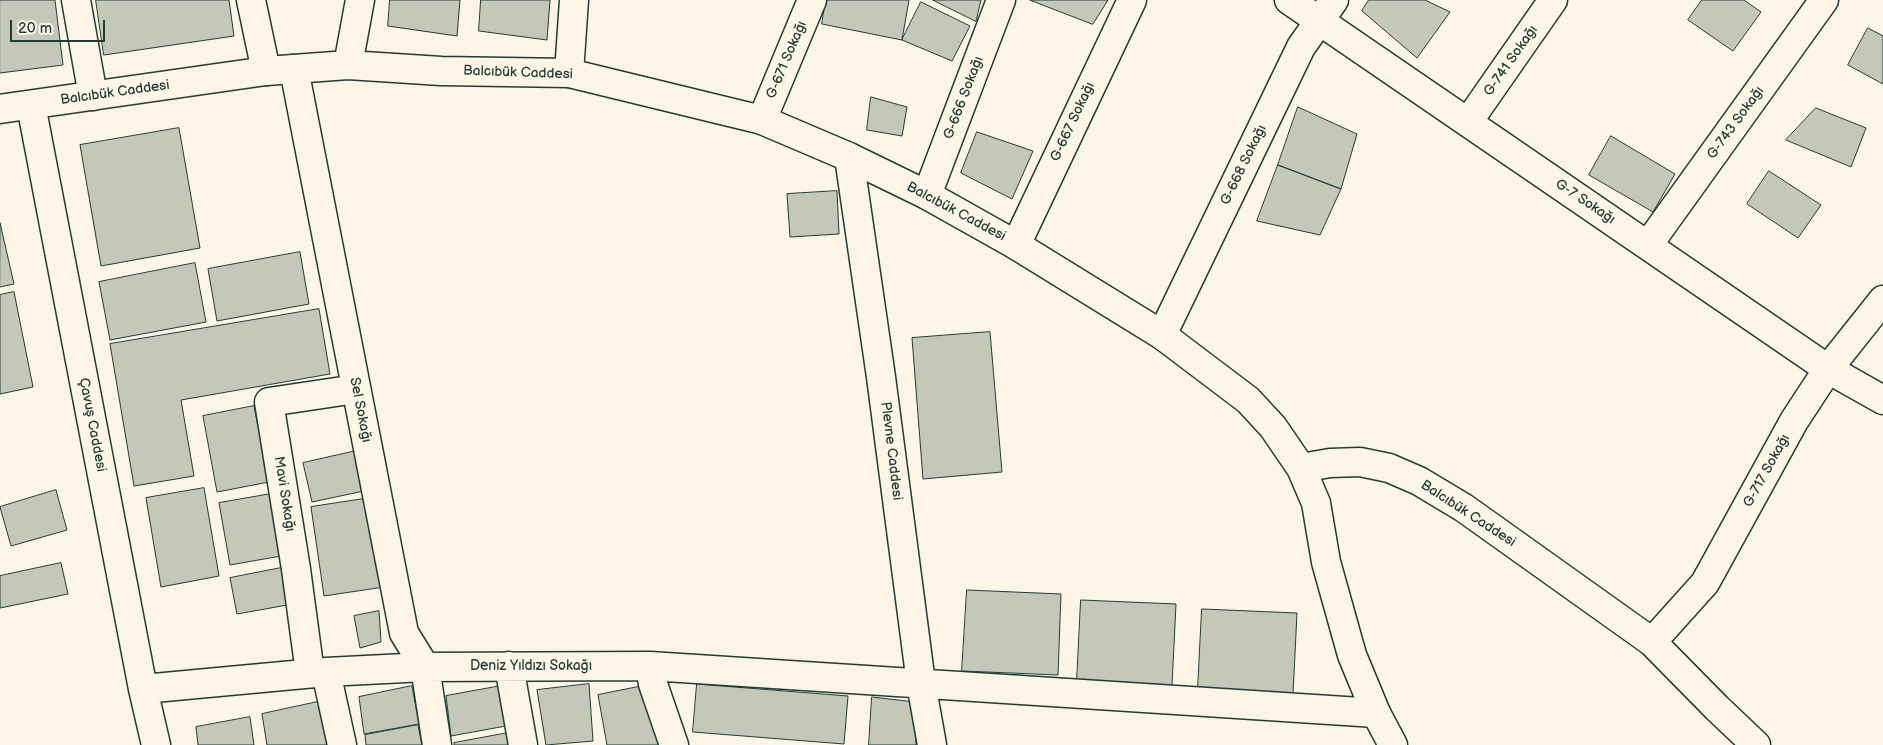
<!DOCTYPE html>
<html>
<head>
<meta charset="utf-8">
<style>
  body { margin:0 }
  #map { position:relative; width:1883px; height:745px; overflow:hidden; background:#fcf5e5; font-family:"Balsamiq Sans",sans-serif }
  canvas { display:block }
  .scale { position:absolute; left:10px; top:20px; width:95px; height:22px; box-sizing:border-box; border:2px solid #1f3d34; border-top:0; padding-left:6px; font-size:15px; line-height:18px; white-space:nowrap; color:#1f3d34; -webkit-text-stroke:4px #fcf5e5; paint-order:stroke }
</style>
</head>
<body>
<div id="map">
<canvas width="1883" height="745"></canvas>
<div class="scale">20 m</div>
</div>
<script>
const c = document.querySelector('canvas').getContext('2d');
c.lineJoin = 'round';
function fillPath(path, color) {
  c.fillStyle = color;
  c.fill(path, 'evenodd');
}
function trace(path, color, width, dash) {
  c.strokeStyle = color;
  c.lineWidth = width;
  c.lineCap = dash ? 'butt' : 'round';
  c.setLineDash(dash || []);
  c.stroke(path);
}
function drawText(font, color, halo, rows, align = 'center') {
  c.font = font + ' "Balsamiq Sans",sans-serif';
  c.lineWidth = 4;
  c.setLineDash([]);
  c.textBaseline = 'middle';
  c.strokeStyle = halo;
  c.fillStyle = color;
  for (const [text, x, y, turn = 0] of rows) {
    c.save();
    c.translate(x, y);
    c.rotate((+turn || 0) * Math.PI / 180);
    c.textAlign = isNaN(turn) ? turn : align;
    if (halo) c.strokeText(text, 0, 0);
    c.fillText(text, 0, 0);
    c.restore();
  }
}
const building = new Path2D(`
  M 0,0 L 55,0 L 63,65 L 0,73 Z
  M 96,0 L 229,0 L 234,36 L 104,55 Z
  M 390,0 L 460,0 L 457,36 L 388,26 Z
  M 481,0 L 550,0 L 547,40 L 479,31 Z
  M 826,0 L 909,0 L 902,40 L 822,24 Z
  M 933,0 L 981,0 L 976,21 Z
  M 1030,0 L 1108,0 L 1093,24 Z
  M 1369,0 L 1425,0 L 1450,12 L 1417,58 L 1362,11 Z
  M 1702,0 L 1744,0 L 1761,12 L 1733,51 L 1688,20 Z
  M 921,2 L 970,26 L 952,61 L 902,40 Z
  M 1868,28 L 1883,36 L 1883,84 L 1848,65 Z
  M 871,97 L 907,107 L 902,136 L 867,130 Z
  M 1298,107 L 1357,134 L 1341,189 L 1278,165 Z
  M 1816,108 L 1866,128 L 1851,167 L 1786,140 Z
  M 179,128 L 200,248 L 101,266 L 80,145 Z
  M 977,132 L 1033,151 L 1012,199 L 961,173 Z
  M 1611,136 L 1675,174 L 1653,212 L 1589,175 Z
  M 1278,165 L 1341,189 L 1320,235 L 1257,221 Z
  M 1769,171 L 1821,205 L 1798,238 L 1747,204 Z
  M 837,191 L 839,234 L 790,237 L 787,194 Z
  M 0,223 L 14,284 L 0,287 Z
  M 300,252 L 309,304 L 217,321 L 208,269 Z
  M 195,263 L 206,322 L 110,340 L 99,282 Z
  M 14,292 L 33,387 L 0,394 L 0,295 Z
  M 319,309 L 330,374 L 181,400 L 194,476 L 134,486 L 110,344 Z
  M 990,332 L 1002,472 L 923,479 L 912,338 Z
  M 254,406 L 269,482 L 217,492 L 203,416 Z
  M 356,451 L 364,491 L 312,502 L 303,463 Z
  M 204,488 L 219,576 L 161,587 L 146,498 Z
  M 56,490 L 67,530 L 11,546 L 0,507 Z
  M 271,494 L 281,556 L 230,565 L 219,503 Z
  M 370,498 L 384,587 L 324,596 L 311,507 Z
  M 61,563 L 68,594 L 0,608 L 0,576 Z
  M 286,567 L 293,604 L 237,614 L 230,578 Z
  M 967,590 L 1061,594 L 1058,675 L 962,671 Z
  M 1081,600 L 1176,604 L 1172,685 L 1077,681 Z
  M 1202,609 L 1297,613 L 1293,694 L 1198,689 Z
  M 379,611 L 381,642 L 360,648 L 354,616 Z
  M 589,684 L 593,741 L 546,745 L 537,690 Z
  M 653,684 L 665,745 L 607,745 L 598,695 Z
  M 697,684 L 848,696 L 844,744 L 693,732 Z
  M 412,686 L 419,724 L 364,734 L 359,697 Z
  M 501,686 L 506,726 L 451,736 L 446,696 Z
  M 872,697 L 915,702 L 916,745 L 869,745 Z
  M 322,701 L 329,745 L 267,745 L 262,714 Z
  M 250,717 L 254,745 L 198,745 L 196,727 Z
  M 418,725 L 422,745 L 366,745 L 365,735 Z
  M 508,733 L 510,745 L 454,745 L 454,743 Z`);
fillPath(building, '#c5c7b9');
trace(building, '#1f3d34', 1);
const street = new Path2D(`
  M 76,0 L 93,96
  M 251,0 L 266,71
  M 1289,0 L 1828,369 L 1883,400
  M 294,69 L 404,633 L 425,667 L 437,745
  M 569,73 L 574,0
  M 31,105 L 143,689 L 156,745
  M 762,120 L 812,0
  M 1468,122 L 1553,0
  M 849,157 L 881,377 L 921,683 L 932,745
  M 927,195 L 1001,0
  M 1016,245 L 1132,0
  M 1648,245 L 1824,0
  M 1162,335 L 1301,47 L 1334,0
  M 1652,642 L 1705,583 L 1794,421 L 1828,369 L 1883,300
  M 509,666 L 523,745
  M 650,666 L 653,684 L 674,745
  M 326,672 L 342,745
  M 310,673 L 296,569 L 269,402 L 356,389
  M 143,689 L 326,672 L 425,667 L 650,666 L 1376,713`);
const secondary = new Path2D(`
  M 348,65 L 360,0
  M 0,109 L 266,71 L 348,65 L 441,71 L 569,73 L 762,120 L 849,157 L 927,195 L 1016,245 L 1162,335 L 1248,400 L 1273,427 L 1301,468 L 1316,503 L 1326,562 L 1352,655 L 1376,713 L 1393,745
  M 1301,468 L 1330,463 L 1360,462 L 1389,468 L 1419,481 L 1464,508 L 1652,642 L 1717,708 L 1756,745`);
trace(street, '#1f3d34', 31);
trace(secondary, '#1f3d34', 31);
trace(street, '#fcf5e5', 28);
trace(secondary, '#fcf5e5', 28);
drawText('14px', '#1f3d34', '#fcf5e5', [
  ["G-671 Sokağı",787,60,-67],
  ["G-741 Sokağı",1511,61,-55],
  ["Balcıbük Caddesi",518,73,2],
  ["Balcıbük Caddesi",115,93,-8],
  ["G-666 Sokağı",964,98,-69],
  ["G-667 Sokağı",1073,122,-65],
  ["G-743 Sokağı",1736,123,-54],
  ["G-668 Sokağı",1244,165,-64],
  ["G-7 Sokağı",1585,202,34],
  ["Balcıbük Caddesi",956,212,28],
  ["Sel Sokağı",360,410,79],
  ["Çavuş Caddesi",92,425,79],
  ["Plevne Caddesi",891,451,83],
  ["G-717 Sokağı",1767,471,-61],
  ["Mavi Sokağı",284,494,81],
  ["Balcıbük Caddesi",1468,514,33],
  ["Deniz Yıldızı Sokağı",531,666]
]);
</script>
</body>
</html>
